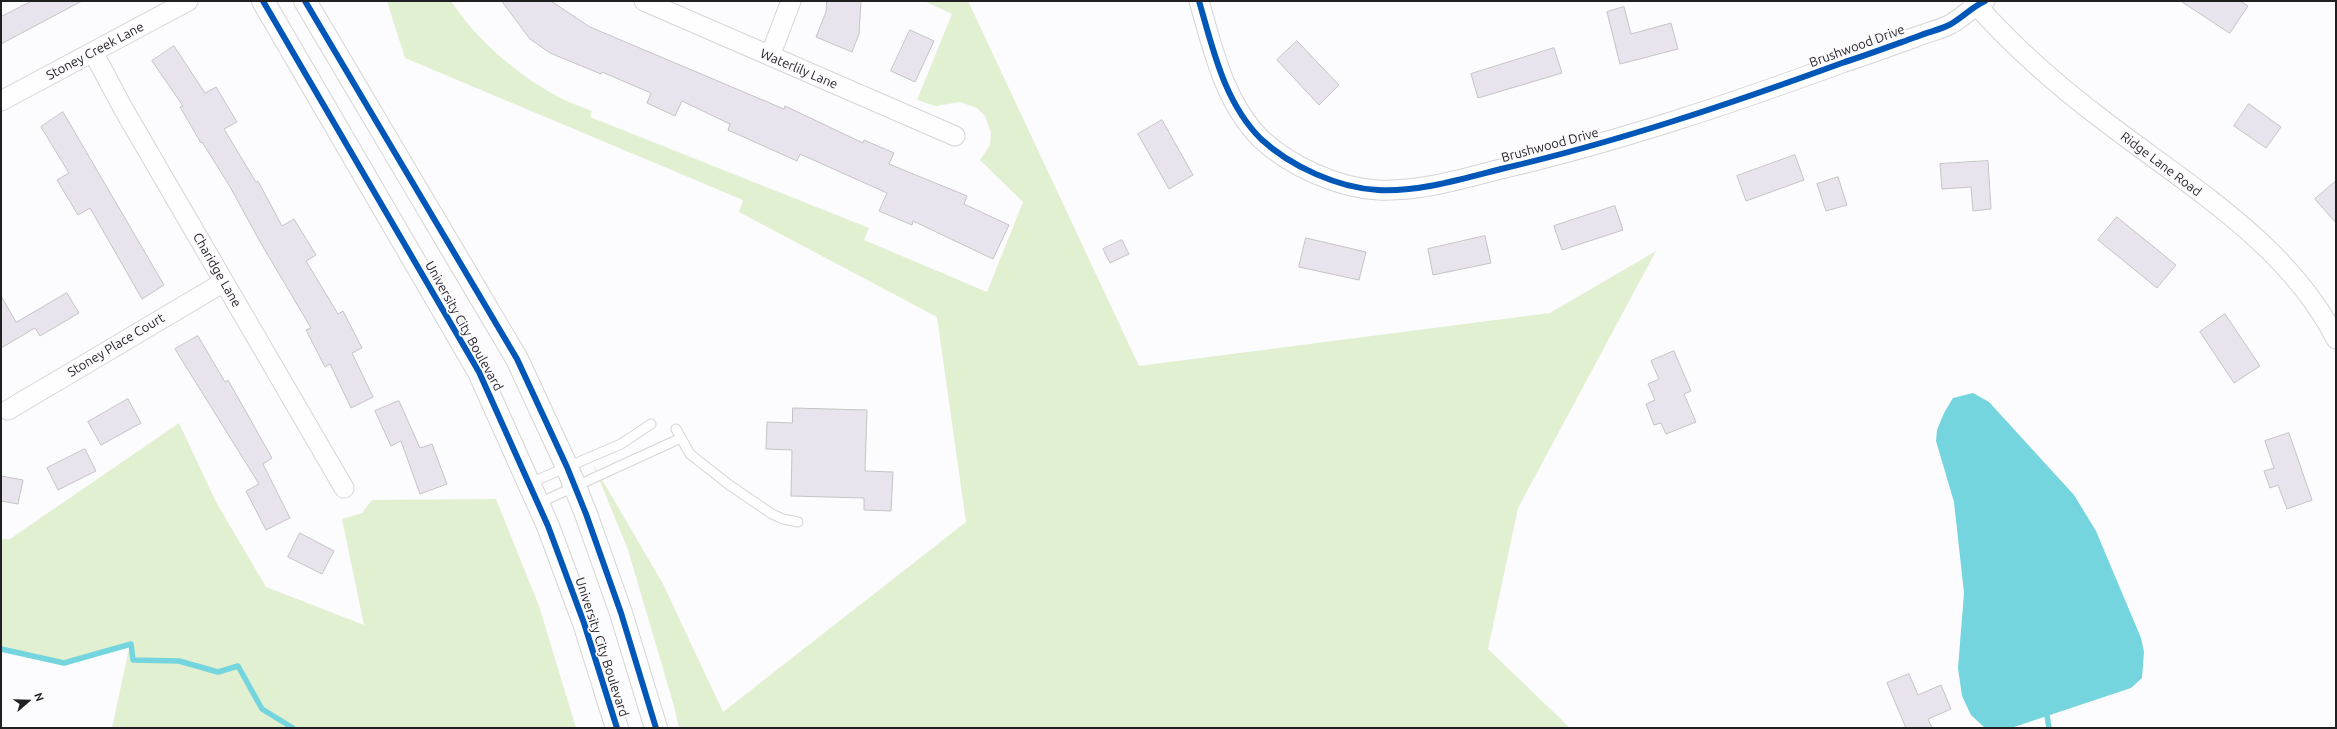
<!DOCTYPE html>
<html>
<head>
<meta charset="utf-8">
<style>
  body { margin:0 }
  #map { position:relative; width:2337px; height:729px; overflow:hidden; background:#fcfbfd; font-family:Ubuntu,sans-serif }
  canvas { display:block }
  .frame { position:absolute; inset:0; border:2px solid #201f21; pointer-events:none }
  .north { position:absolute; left:8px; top:681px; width:40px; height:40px; -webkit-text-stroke:3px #fcfafe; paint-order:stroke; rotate:70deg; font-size:11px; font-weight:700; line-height:16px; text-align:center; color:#201f21 }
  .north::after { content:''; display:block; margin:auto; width:14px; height:18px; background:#201f21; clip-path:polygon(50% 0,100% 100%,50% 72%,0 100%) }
</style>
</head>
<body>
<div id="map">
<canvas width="2337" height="729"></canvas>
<div class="frame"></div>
<div class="north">N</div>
</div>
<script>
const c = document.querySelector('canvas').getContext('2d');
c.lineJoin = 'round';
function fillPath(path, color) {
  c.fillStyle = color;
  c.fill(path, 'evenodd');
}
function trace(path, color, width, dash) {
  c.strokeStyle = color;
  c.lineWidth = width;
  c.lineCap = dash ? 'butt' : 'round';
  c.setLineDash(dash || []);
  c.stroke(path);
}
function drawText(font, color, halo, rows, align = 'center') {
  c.font = font + ' Ubuntu,sans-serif';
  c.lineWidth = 3.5;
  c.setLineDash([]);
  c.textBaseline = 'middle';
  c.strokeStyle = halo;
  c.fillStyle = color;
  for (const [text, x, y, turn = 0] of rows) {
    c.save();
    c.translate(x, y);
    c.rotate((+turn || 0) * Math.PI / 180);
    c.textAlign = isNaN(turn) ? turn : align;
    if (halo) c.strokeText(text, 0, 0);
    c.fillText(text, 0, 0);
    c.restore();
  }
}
fillPath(new Path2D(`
  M 387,1 L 451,1 C 476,39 515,73 555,95 C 566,102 580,106 592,111 L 590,117 L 869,228 L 864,240 L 987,292 L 1023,202 L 980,160 L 990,145 L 991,133 L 985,116 L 977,108 L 960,102 L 936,106 L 917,100 L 952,14 L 924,1 L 968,1 L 1139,366 L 1550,313 L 1656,251 L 1518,508 L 1488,649 L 1570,728 L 679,728 L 674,706 L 628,550 L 593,464 L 663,584 L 723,712 L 966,522 L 937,317 L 739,212 L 743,200 L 405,58 Z
  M 179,423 L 216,502 L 266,587 L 364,625 L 342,519 L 362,513 L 372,500 L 496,499 L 539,606 L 576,728 L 112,728 L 130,644 L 64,663 L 1,649 L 1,539 L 10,539 Z`), '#e0f0d0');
fillPath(new Path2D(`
  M 1973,393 L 1989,402 L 2074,495 L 2096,531 L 2141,638 L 2144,652 L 2142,678 L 2131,688 L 2011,728 L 1985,728 L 1971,715 L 1962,696 L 1958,668 L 1964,593 L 1954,502 L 1936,441 L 1937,430 L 1944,413 L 1953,398 Z`), '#74d5de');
trace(new Path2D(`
  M 1,649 L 64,663 L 131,644 L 133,660 L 179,661 L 218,672 L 238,666 L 262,709 L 293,728
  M 2046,709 L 2049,728`), '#74d5de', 5.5);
const building = new Path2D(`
  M 32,1 L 82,1 L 1,44 L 1,17 Z
  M 502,1 L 551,1 L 590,27 L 784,109 L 785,106 L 863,143 L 864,140 L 894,153 L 889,164 L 967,196 L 964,204 L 1009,225 L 993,259 L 913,221 L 912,225 L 879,211 L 887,193 L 800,154 L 797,161 L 728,130 L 730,124 L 682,101 L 675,116 L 647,103 L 651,93 L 602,72 L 601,74 L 550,53 L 530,39 Z
  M 827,1 L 861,1 L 859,34 L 852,52 L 816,37 L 826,12 Z
  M 2181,1 L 2240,1 L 2248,6 L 2230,33 Z
  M 1624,7 L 1631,34 L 1671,23 L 1678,49 L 1620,64 L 1607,12 Z
  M 910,30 L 934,41 L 915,82 L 891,71 Z
  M 1297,41 L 1339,85 L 1319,105 L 1277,60 Z
  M 174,46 L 205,93 L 216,87 L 237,122 L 224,129 L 256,182 L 258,181 L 282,226 L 294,219 L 316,255 L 306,261 L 338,314 L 343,311 L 362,348 L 352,353 L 373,397 L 351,408 L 330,364 L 325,367 L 306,330 L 311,328 L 259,240 L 229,185 L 202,142 L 201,143 L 180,107 L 183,106 L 152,61 Z
  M 1554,48 L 1562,73 L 1478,98 L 1471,74 Z
  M 2249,104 L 2281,127 L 2266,148 L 2234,126 Z
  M 63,112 L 164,285 L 142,299 L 90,208 L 78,215 L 57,180 L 69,173 L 41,127 Z
  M 1162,120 L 1193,175 L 1169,189 L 1138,134 Z
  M 1795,155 L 1804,180 L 1746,201 L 1737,176 Z
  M 1988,161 L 1991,209 L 1973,211 L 1971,187 L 1942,189 L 1940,164 Z
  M 1838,177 L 1847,205 L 1826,211 L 1817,184 Z
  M 2336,181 L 2336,223 L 2315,199 Z
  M 1615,206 L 1623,230 L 1562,250 L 1554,226 Z
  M 2117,217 L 2176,265 L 2157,288 L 2098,240 Z
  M 1485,236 L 1491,263 L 1433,275 L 1428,249 Z
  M 1306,238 L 1366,252 L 1359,280 L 1299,267 Z
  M 1122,240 L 1129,254 L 1110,263 L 1103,249 Z
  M 67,293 L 79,313 L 40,336 L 35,328 L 1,348 L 1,296 L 16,322 Z
  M 2225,314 L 2260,366 L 2234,383 L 2200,332 Z
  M 198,336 L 225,382 L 228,380 L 272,458 L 263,464 L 290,518 L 266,530 L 246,491 L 259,484 L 175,349 Z
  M 1674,351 L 1691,391 L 1684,394 L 1696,422 L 1666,434 L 1661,423 L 1654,425 L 1646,404 L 1655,400 L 1648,384 L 1659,379 L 1651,361 Z
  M 128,399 L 141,423 L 101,445 L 88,422 Z
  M 399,401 L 420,448 L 432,444 L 447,484 L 420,494 L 401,441 L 391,446 L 375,411 Z
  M 793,408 L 867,410 L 865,471 L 893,472 L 891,511 L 864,510 L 864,498 L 791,496 L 792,450 L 766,449 L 767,422 L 792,423 Z
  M 2289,433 L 2312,500 L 2287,509 L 2278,485 L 2270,488 L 2264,471 L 2274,468 L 2265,441 Z
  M 85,449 L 96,471 L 58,490 L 47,468 Z
  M 1,476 L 23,480 L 18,504 L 1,501 Z
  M 300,533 L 334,551 L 322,574 L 288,557 Z
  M 1909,674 L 1918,695 L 1941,685 L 1951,709 L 1928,719 L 1932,728 L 1906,728 L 1887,683 Z`);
fillPath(building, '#e8e3ec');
trace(building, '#c4c4c5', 1);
const lane = new Path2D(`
  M 676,429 L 690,454 L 728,484 L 772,514 L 783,519 L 798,522
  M 530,483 L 621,444 L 651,424
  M 539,503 L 681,438`);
const street = new Path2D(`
  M 644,1 L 955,136
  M 1199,1 C 1213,49 1224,102 1261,139 C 1290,166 1338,188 1378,190 C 1419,192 1462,179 1501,169 C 1617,142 1730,104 1842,63 C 1867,55 1891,46 1916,37 C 1927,32 1940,30 1951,24 C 1963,17 1972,7 1985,1
  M 1973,1 C 2012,46 2059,87 2107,123 C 2189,186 2288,244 2336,339
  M 93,52 L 124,110 L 344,488
  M 770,56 L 791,1
  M 1,101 L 188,1
  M 8,410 L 224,282`);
const secondary = new Path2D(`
  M 263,1 L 479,372 L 548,526 L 584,623 L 617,728
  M 305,1 L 517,359 L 567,467 L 586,514 L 621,613 L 656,728`);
trace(lane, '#d5d4d6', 11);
trace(street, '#d5d4d6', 21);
trace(secondary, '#d5d4d6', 24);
trace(lane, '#fffeff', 9);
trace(street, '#fffeff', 19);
trace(secondary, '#fffeff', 22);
trace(new Path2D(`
  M 263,1 L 479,372 L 548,526 L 584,623 L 617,728
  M 305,1 L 517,359 L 567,467 L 586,514 L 621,613 L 656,728
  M 1199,1 C 1213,49 1224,102 1261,139 C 1290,166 1338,188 1378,190 C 1419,192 1462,179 1501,169 C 1617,142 1730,104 1842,63 C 1867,55 1891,46 1916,37 C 1927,32 1940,30 1951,24 C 1963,17 1972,7 1985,1`), '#0057b8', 6);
drawText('13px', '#201f21', '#fcfafe', [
  ["Brushwood Drive",1857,46,-20],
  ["Stoney Creek Lane",95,51,-28],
  ["Waterlily Lane",799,69,23],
  ["Brushwood Drive",1550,145,-15],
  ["Ridge Lane Road",2161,164,37],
  ["Charidge Lane",217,270,60],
  ["University City Boulevard",464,326,61],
  ["Stoney Place Court",116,345,-31],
  ["University City Boulevard",602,647,72]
]);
</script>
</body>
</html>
